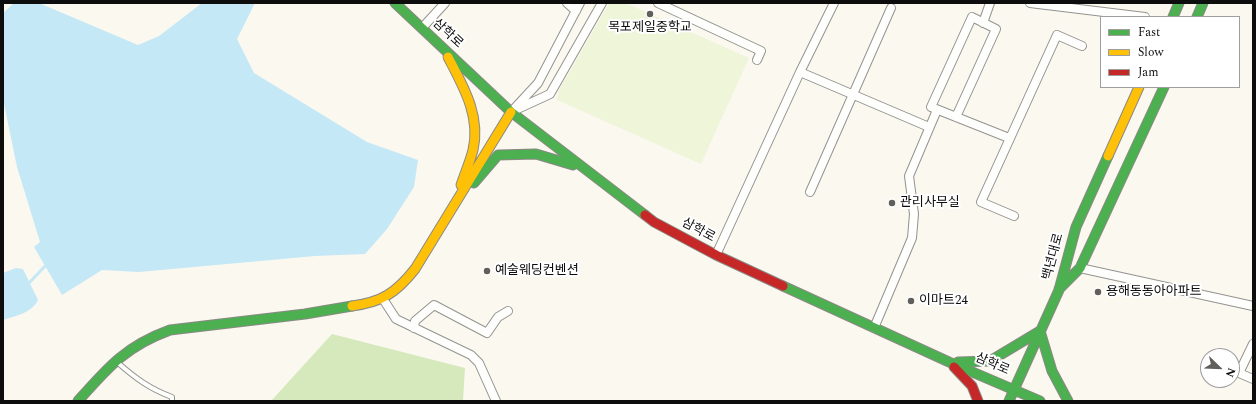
<!DOCTYPE html>
<html>
<head>
<meta charset="utf-8">
<style>
  body { margin:0 }
  #map { position:relative; width:1256px; height:404px; overflow:hidden; background:#fbf8f0; font-family:Spectral,serif }
  canvas { display:block }
  .frame { position:absolute; inset:0; border:4px solid #0d0d0d; pointer-events:none }
  .legend { position:absolute; left:1100px; top:16px; width:140px; height:72px; box-sizing:border-box; background:#fff; border:1px solid #9e9e9e; margin:0; padding:5px 7px; list-style:none; font-size:12px; color:#0d0d0d }
  .legend li { display:flex; align-items:center; gap:8px; height:20px }
  .legend b { width:20px; border:1px solid #9e9e9e }
  .north { position:absolute; left:1200px; top:348px; width:40px; height:40px; box-sizing:border-box; background:#fff; border:1px solid #9e9e9e; border-radius:50%; rotate:113deg; font-size:11px; font-weight:700; line-height:16px; text-align:center; color:#0d0d0d }
  .north::after { content:''; display:block; margin:auto; width:14px; height:18px; background:#605f5c; clip-path:polygon(50% 0,100% 100%,50% 72%,0 100%) }
</style>
</head>
<body>
<div id="map">
<canvas width="1256" height="404"></canvas>
<div class="frame"></div>
<ul class="legend">
<li><b style="height:5px;background:#4caf50"></b>Fast</li>
<li><b style="height:5px;background:#ffc107"></b>Slow</li>
<li><b style="height:5px;background:#c62828"></b>Jam</li>
</ul>
<div class="north">N</div>
</div>
<script>
const c = document.querySelector('canvas').getContext('2d');
c.lineJoin = 'round';
function fillPath(path, color) {
  c.fillStyle = color;
  c.fill(path, 'evenodd');
}
function trace(path, color, width, dash) {
  c.strokeStyle = color;
  c.lineWidth = width;
  c.lineCap = dash ? 'butt' : 'round';
  c.setLineDash(dash || []);
  c.stroke(path);
}
function drawText(font, color, halo, rows, align = 'center') {
  c.font = font + ' Spectral,"Noto Sans KR",serif';
  c.lineWidth = 4;
  c.setLineDash([]);
  c.textBaseline = 'middle';
  c.strokeStyle = halo;
  c.fillStyle = color;
  for (const [text, x, y, turn = 0] of rows) {
    c.save();
    c.translate(x, y);
    c.rotate((+turn || 0) * Math.PI / 180);
    c.textAlign = isNaN(turn) ? turn : align;
    if (halo) c.strokeText(text, 0, 0);
    c.fillText(text, 0, 0);
    c.restore();
  }
}
fillPath(new Path2D(`
  M 332,334 L 465,368 L 463,401 L 271,401 Z`), '#d6e9bc');
fillPath(new Path2D(`
  M 609,3 L 626,3 L 749,58 L 701,164 L 557,100 L 559,90 Z`), '#eff5d9');
fillPath(new Path2D(`
  M 14,3 L 39,3 L 138,45 L 159,36 L 202,3 L 255,3 L 237,39 L 254,73 L 367,142 L 418,160 L 414,187 L 387,229 L 365,254 L 315,256 L 139,272 L 102,270 L 62,295 L 34,247 L 40,242 L 17,167 L 3,99 L 3,13 Z
  M 16,268 L 23,269 L 38,300 C 32,313 15,316 3,320 L 3,273 Z`), '#c5e8f6');
trace(new Path2D(`
  M 29,283 L 48,263`), '#c5e8f6', 3);
const lane = new Path2D(`
  M 117,362 C 135,378 150,389 172,397 L 172,401`);
const street = new Path2D(`
  M 567,3 L 576,11
  M 658,3 L 761,51 L 757,60
  M 1030,3 L 1145,17
  M 983,23 L 990,3
  M 422,28 L 445,3
  M 800,72 L 929,127
  M 514,109 L 538,83 L 580,3
  M 511,112 L 550,94 L 602,3
  M 956,117 L 996,29 L 972,17 L 931,107 L 1009,138
  M 810,192 L 891,8
  M 1014,216 L 981,202 L 1057,35 L 1082,46
  M 716,255 L 800,72 L 834,3
  M 1080,268 L 1253,306
  M 383,299 L 396,319 L 471,355 L 479,363 L 496,401
  M 414,328 L 415,321 L 434,305 L 487,333 L 498,317 L 508,311
  M 874,328 L 912,238 L 914,214 L 909,176 L 937,110
  M 1253,344 L 1239,373 L 1253,379`);
const fast = new Path2D(`
  M 395,3 L 511,112 L 645,215
  M 1173,17 L 1179,3
  M 1197,17 L 1203,3
  M 474,183 L 498,155 L 536,154 L 573,165
  M 783,286 L 949,362 L 1040,401
  M 1059,289 L 1080,268 L 1164,87
  M 958,362 L 990,361 L 1040,331 L 1052,371 L 1068,401
  M 78,401 C 108,367 126,346 170,330 L 305,314 L 352,306
  M 1009,401 L 1059,290 L 1076,227 L 1108,156`);
const slow = new Path2D(`
  M 448,57 C 463,86 481,116 473,150 C 470,162 465,173 461,185
  M 1108,156 L 1139,87
  M 352,306 C 382,302 396,293 415,269 L 511,112`);
const jam = new Path2D(`
  M 645,215 L 654,222 L 716,255 L 783,286
  M 954,367 L 972,386 L 978,401`);
trace(lane, '#94938f', 6);
trace(street, '#94938f', 10);
trace(fast, '#8b8986', 11);
trace(slow, '#8b8986', 11);
trace(jam, '#8b8986', 11);
trace(lane, '#fefefd', 4);
trace(street, '#fefefd', 8);
trace(fast, '#4caf50', 9);
trace(slow, '#ffc107', 9);
trace(jam, '#c62828', 9);
for (const [x, y, r, color] of [
  [650,14,4,"#605f5c"],
  [892,203,4,"#605f5c"],
  [487,271,4,"#605f5c"],
  [1098,292,4,"#605f5c"],
  [911,301,4,"#605f5c"]
]) {
  const dot = new Path2D();
  dot.arc(x, y, r, 0, 2 * Math.PI);
  c.fillStyle = color;
  c.fill(dot);
  trace(dot, '#fff', 1.5);
}
drawText('13px', '#0d0d0d', '#fff', [
  ["목포제일중학교",650,28,"center"],
  ["관리사무실",900,203],
  ["예술웨딩컨벤션",495,271],
  ["용해동동아아파트",1106,292],
  ["이마트24",919,301]
], 'left');
drawText('13px', '#0d0d0d', '#fff', [
  ["삼학로",447,34,43],
  ["삼학로",698,231,28],
  ["백년대로",1054,257,-75],
  ["삼학로",992,365,23]
]);
</script>
</body>
</html>
